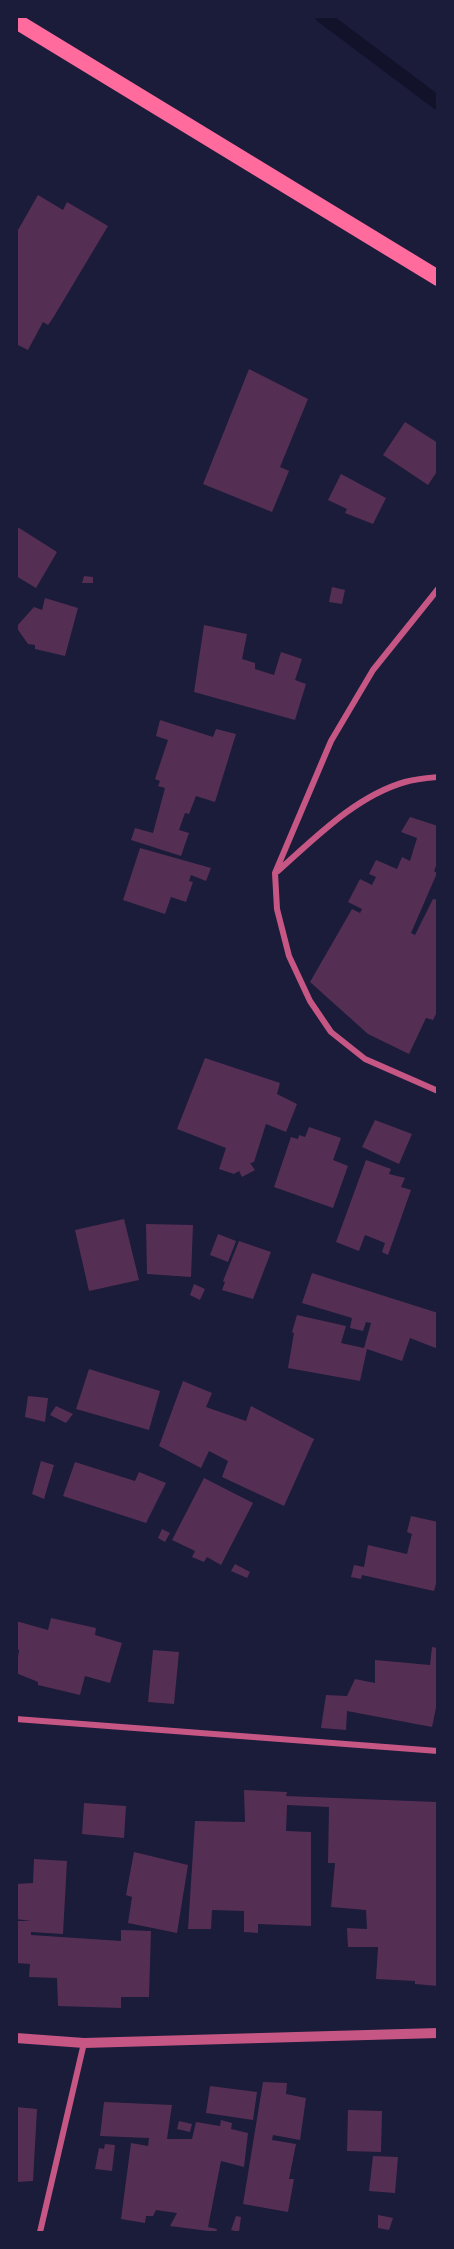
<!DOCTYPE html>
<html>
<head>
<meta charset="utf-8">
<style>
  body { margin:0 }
  #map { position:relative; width:454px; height:2249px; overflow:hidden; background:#1b1b3a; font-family:Barlow,sans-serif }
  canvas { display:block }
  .frame { position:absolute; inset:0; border:18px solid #1b1b3a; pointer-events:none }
</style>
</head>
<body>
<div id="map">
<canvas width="454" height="2249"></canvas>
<div class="frame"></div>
</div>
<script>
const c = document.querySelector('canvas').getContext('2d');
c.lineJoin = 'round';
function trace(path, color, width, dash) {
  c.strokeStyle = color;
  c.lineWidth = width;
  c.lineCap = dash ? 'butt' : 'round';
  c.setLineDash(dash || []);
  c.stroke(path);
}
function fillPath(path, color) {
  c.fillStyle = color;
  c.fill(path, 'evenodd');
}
trace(new Path2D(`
  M 322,16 L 438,103`), '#12122b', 14);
fillPath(new Path2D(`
  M 38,195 L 63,210 L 67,202 L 108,226 L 53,318 L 48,325 L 43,322 L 28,350 L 16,344 L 16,229 L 18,230 Z
  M 249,369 L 308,399 L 280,467 L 289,471 L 272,512 L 203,484 Z
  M 405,422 L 438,443 L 438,470 L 428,485 L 383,455 Z
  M 341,474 L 386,498 L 373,524 L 345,513 L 347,509 L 328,500 Z
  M 16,526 L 57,552 L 36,588 L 16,576 Z
  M 84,576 L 93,577 L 93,583 L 82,583 Z
  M 332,587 L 345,590 L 342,604 L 329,602 Z
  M 45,598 L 78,608 L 65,656 L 35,649 L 35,645 L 28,644 L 16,627 L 34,607 L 42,610 Z
  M 204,625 L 247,634 L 242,659 L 255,663 L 255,669 L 274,675 L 281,652 L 302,659 L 295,680 L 306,684 L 295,720 L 194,692 Z
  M 160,720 L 213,737 L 216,729 L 236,734 L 215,802 L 196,796 L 189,814 L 185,813 L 179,830 L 189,833 L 181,856 L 131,840 L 135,828 L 153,833 L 165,788 L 158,786 L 160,781 L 155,779 L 168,740 L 156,736 Z
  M 410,817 L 438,826 L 438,861 L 434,871 L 437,873 L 411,933 L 415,935 L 433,899 L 438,900 L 438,1010 L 433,1020 L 426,1018 L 409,1054 L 368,1034 L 310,982 L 352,909 L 360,913 L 362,909 L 348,902 L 360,879 L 372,885 L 376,877 L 369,874 L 376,860 L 397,869 L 402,857 L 410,861 L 417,838 L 401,832 Z
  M 140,848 L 211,868 L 206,881 L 191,875 L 189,881 L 193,882 L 186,902 L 171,897 L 165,914 L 123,900 Z
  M 205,1058 L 280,1083 L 277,1094 L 297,1104 L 286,1132 L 266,1124 L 254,1162 L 250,1163 L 255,1170 L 242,1177 L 239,1171 L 234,1174 L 219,1169 L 226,1148 L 177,1129 Z
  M 375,1120 L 412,1134 L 399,1164 L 362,1147 Z
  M 309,1127 L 341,1138 L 333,1160 L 348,1166 L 333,1208 L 274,1187 L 291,1137 L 298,1139 L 299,1135 L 305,1137 Z
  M 366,1160 L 391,1169 L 389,1174 L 405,1178 L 401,1187 L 411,1190 L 388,1255 L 382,1252 L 385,1243 L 365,1235 L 359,1251 L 336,1242 Z
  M 124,1219 L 139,1280 L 89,1291 L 75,1230 Z
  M 146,1224 L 193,1225 L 191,1277 L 147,1274 Z
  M 218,1234 L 236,1241 L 228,1262 L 210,1255 Z
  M 239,1241 L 271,1252 L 253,1299 L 222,1290 L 225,1282 L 223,1281 Z
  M 312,1273 L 438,1313 L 438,1349 L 410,1338 L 402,1361 L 367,1349 L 360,1381 L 288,1368 L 294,1333 L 292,1332 L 297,1315 L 346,1326 L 341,1343 L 364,1348 L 371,1323 L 366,1322 L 363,1331 L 350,1328 L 352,1318 L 302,1303 Z
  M 194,1284 L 205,1289 L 200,1300 L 190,1295 Z
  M 89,1369 L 160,1391 L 149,1430 L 76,1409 Z
  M 183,1381 L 212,1393 L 206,1407 L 246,1421 L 251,1406 L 314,1439 L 284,1506 L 222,1477 L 228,1461 L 209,1451 L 201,1468 L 159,1446 Z
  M 28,1396 L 48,1398 L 45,1422 L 25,1417 Z
  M 56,1406 L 73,1414 L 66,1423 L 50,1415 Z
  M 41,1461 L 54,1465 L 44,1499 L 32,1494 Z
  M 75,1462 L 135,1481 L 139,1472 L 166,1483 L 146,1523 L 63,1496 Z
  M 204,1478 L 253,1503 L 221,1565 L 207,1557 L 204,1562 L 192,1557 L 195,1551 L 172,1540 Z
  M 411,1516 L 438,1522 L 438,1576 L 434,1591 L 362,1575 L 361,1579 L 351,1577 L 354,1565 L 364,1567 L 368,1545 L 407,1554 L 412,1534 L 407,1532 Z
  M 162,1529 L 170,1533 L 165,1542 L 158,1538 Z
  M 235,1564 L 250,1572 L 247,1578 L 231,1571 Z
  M 51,1618 L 96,1628 L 95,1635 L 122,1643 L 110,1683 L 85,1676 L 80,1695 L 38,1685 L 38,1682 L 16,1673 L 19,1650 L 16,1649 L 16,1621 L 48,1630 Z
  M 432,1647 L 438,1648 L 438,1698 L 432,1727 L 347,1711 L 346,1730 L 321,1728 L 326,1695 L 347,1696 L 355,1679 L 375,1683 L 375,1660 L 430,1665 Z
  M 153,1650 L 179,1652 L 174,1704 L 148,1702 Z
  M 244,1790 L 287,1792 L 286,1796 L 436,1802 L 438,1986 L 415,1984 L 415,1981 L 376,1979 L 378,1947 L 348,1947 L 347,1928 L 367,1929 L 366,1910 L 331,1907 L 335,1863 L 328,1863 L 329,1807 L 287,1805 L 286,1831 L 311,1832 L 311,1926 L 258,1924 L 258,1933 L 244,1932 L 244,1911 L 212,1910 L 211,1929 L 188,1929 L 195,1821 L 245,1822 Z
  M 84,1803 L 126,1806 L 124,1838 L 82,1834 Z
  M 134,1852 L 188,1865 L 177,1933 L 128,1923 L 132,1897 L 126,1895 Z
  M 34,1859 L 67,1861 L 63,1934 L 31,1932 L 31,1935 L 121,1941 L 121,1930 L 151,1931 L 149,1997 L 121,1997 L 121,2008 L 58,2006 L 57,1978 L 29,1977 L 30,1964 L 16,1963 L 16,1921 L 31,1921 L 16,1919 L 16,1884 L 33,1883 Z
  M 263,2082 L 287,2083 L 286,2094 L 306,2098 L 300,2140 L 273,2135 L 272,2140 L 296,2144 L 289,2179 L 294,2179 L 288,2212 L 243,2204 Z
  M 210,2086 L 257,2092 L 253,2120 L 206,2113 Z
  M 104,2102 L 172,2105 L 167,2139 L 192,2139 L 196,2122 L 220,2126 L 221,2120 L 232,2123 L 231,2129 L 248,2133 L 244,2167 L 221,2161 L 208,2227 L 217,2229 L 216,2232 L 170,2226 L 177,2213 L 156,2210 L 153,2216 L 146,2216 L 145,2223 L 121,2219 L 131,2143 L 148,2146 L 149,2138 L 100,2136 Z
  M 16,2107 L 37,2109 L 33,2181 L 16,2182 Z
  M 348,2110 L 382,2111 L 381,2152 L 347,2151 Z
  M 179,2121 L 192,2124 L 190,2132 L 177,2129 Z
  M 105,2144 L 115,2145 L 112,2171 L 95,2169 L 99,2148 L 104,2149 Z
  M 373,2156 L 398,2157 L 395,2193 L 369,2191 Z
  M 378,2215 L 393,2218 L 389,2230 L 378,2228 Z
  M 236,2216 L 241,2217 L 239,2232 L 231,2230 Z`), '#542f53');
trace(new Path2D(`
  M 438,589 L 373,670 L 331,741 L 275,873 L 277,909 L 289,956 L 310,1001 L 331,1032 L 365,1059 L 438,1091
  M 278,871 C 315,838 356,796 405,782 C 415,779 427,778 438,777
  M 16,1719 L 438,1751
  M 40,2232 L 84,2043`), '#c65784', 6);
trace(new Path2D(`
  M 16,2038 L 84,2043 L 438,2033`), '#c65784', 10);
trace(new Path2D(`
  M 16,21 L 438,278`), '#ff6b9d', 16);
</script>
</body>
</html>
